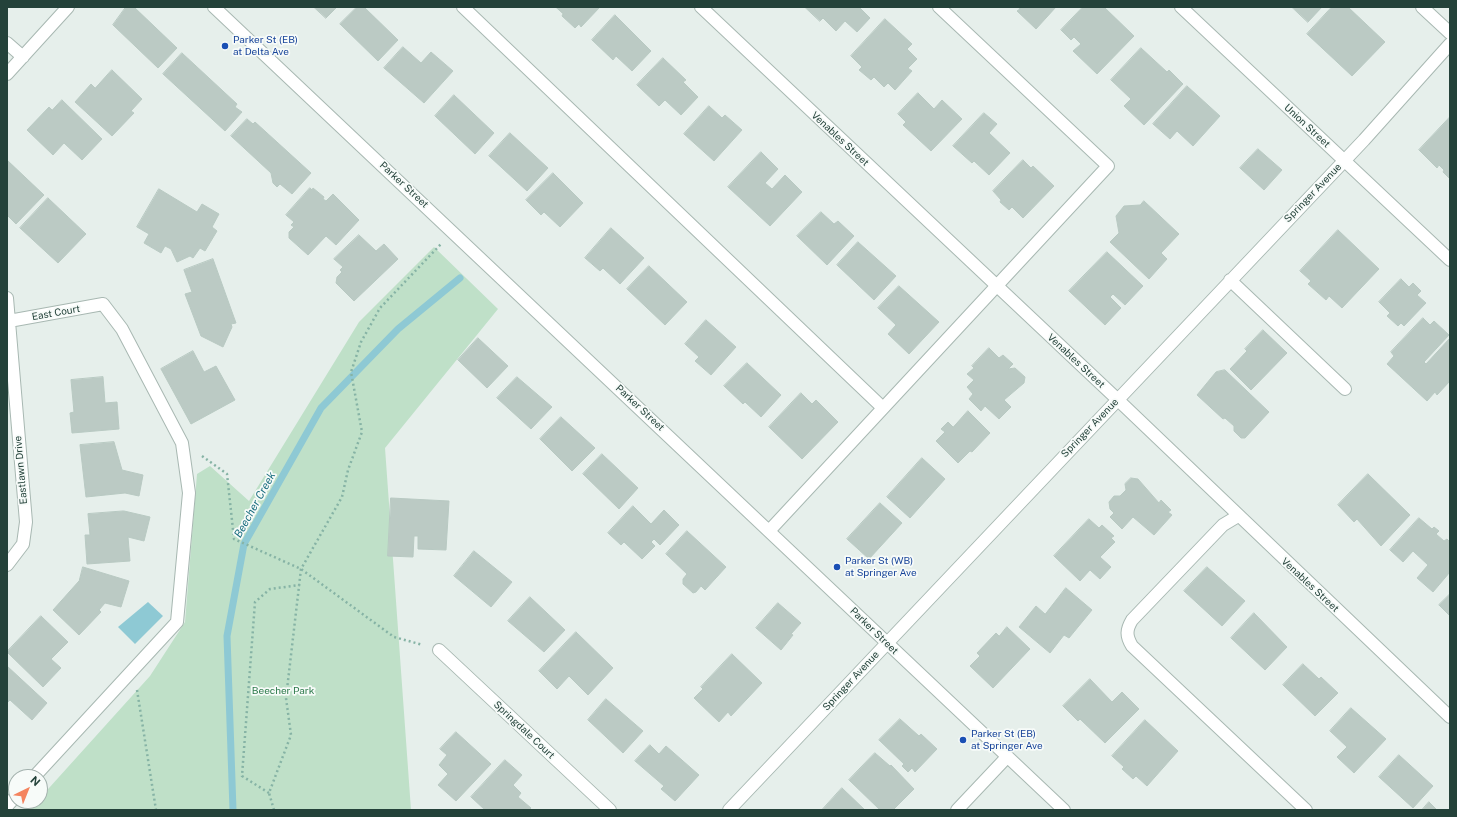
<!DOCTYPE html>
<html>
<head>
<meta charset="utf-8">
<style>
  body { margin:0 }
  #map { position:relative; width:1457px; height:817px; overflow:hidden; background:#e6efeb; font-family:"Public Sans",sans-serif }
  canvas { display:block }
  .frame { position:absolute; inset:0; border:8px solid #24423a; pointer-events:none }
  .north { position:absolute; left:8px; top:769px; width:40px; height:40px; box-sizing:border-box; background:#f7fbf9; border:1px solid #a3b1ad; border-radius:50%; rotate:43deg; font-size:11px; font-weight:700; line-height:16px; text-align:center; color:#24423a }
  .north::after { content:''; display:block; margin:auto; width:14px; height:18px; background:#f4845f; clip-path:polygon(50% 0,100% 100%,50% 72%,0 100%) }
</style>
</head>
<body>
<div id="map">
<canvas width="1457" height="817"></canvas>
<div class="frame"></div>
<div class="north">N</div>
</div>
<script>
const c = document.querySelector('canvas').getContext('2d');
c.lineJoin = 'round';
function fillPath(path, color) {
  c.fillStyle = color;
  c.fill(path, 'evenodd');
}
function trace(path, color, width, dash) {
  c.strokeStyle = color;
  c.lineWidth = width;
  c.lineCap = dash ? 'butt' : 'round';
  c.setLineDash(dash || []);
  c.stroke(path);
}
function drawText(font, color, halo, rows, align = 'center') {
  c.font = font + ' "Public Sans",sans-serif';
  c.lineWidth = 3.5;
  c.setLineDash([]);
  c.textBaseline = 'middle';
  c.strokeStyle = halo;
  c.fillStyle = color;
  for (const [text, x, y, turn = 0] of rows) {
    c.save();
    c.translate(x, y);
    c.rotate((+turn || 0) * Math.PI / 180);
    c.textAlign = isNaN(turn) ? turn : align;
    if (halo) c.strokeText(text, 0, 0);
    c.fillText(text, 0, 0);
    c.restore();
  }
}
fillPath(new Path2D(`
  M 434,247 L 498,309 L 385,448 L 411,810 L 29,810 L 37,801 L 40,801 L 40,798 L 150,676 L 185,622 L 197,474 L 210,466 L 249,501 L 359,322 Z`), '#bfe0c8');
fillPath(new Path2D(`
  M 148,602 L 163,616 L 135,644 L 118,627 Z`), '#8ec9d4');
trace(new Path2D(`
  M 233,810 L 227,636 L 244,544 L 321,408 L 398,329 L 460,278`), '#8ec9d4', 7);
const building = new Path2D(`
  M 126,7 L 134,7 L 177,48 L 158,68 L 113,25 Z
  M 314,7 L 337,7 L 326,18 Z
  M 357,7 L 364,7 L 398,40 L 378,61 L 340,24 Z
  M 556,7 L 600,7 L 581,27 L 579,24 L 575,28 L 562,16 L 563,14 Z
  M 805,7 L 859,7 L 870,18 L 857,32 L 845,21 L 836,31 L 823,18 L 820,21 Z
  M 1018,7 L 1056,7 L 1036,29 L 1017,11 L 1020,9 Z
  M 1083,7 L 1100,7 L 1101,9 L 1104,7 L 1134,36 L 1097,74 L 1073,51 L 1081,44 L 1074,37 L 1071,40 L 1061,30 Z
  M 1292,7 L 1322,7 L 1308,22 Z
  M 1332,7 L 1348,7 L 1385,42 L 1352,76 L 1307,34 Z
  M 615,15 L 651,51 L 632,71 L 616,56 L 613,60 L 592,40 Z
  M 885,19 L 912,44 L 907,49 L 917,59 L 908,68 L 912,71 L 895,90 L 888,83 L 884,87 L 874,77 L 871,80 L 859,70 L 862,67 L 851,56 Z
  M 403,47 L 421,63 L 431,52 L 453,71 L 424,103 L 384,68 Z
  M 1141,48 L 1167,72 L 1169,70 L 1183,84 L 1144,125 L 1124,106 L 1131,99 L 1111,80 Z
  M 182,53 L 237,104 L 235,107 L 242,112 L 225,131 L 163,74 Z
  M 663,58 L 686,80 L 683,82 L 698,97 L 681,115 L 665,100 L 659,106 L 637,85 Z
  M 112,70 L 142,99 L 131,111 L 134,113 L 112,136 L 75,102 L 91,84 L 95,88 Z
  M 1187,86 L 1220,116 L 1193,146 L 1177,131 L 1170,139 L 1153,124 Z
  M 918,93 L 934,109 L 942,100 L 962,119 L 931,151 L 903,125 L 906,122 L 898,114 Z
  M 454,95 L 494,133 L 475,154 L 435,116 Z
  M 62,100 L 102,139 L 82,160 L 64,143 L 53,155 L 27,130 L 49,107 L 52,110 Z
  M 709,106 L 722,118 L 725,115 L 742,130 L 714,161 L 684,134 Z
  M 984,113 L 997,124 L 989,133 L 1010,153 L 989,175 L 974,161 L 972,163 L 953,146 Z
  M 1450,117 L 1450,179 L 1443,172 L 1444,170 L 1439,165 L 1437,168 L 1419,150 Z
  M 247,119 L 253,124 L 255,122 L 311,173 L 292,194 L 280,184 L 277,187 L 273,183 L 271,173 L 231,136 Z
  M 510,133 L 548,168 L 527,191 L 489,156 Z
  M 1258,149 L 1282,170 L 1264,190 L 1240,168 Z
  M 761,152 L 778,169 L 765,183 L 772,189 L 785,175 L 802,192 L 770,226 L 728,187 Z
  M 7,160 L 44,195 L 16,224 L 7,215 Z
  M 1023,160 L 1031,168 L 1033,166 L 1054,186 L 1023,218 L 1012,207 L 1009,210 L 1000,202 L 1001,200 L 993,191 Z
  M 553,173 L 583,203 L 560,227 L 544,212 L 541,215 L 526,200 Z
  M 310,188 L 312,190 L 313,188 L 324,197 L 323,199 L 326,201 L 333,194 L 359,220 L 336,245 L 326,236 L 308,255 L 289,238 L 289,232 L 294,227 L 291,225 L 294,222 L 286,215 Z
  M 159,189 L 197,212 L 202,204 L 219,214 L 212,227 L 217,231 L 205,251 L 200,248 L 193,258 L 190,256 L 177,262 L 171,249 L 165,246 L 161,253 L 144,243 L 149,234 L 137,227 Z
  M 48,198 L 86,234 L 58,263 L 20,228 Z
  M 1144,201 L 1179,234 L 1161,253 L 1167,259 L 1149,279 L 1110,242 L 1119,233 L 1116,216 L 1124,206 L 1140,205 Z
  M 821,212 L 834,224 L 838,221 L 854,236 L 827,265 L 797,236 Z
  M 611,228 L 644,258 L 620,284 L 603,268 L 600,271 L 585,258 Z
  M 1338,230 L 1379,269 L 1342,308 L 1329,296 L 1326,300 L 1308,284 L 1311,281 L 1300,271 Z
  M 359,235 L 376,251 L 384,244 L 398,259 L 354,301 L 336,283 L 337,277 L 342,272 L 340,270 L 343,267 L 334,259 Z
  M 858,242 L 896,276 L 874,300 L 837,265 Z
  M 1107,252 L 1143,286 L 1125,305 L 1113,294 L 1110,297 L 1121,308 L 1105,325 L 1069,291 Z
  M 213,259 L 236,323 L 231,324 L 232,327 L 223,347 L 201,336 L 185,294 L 192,292 L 184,270 Z
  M 649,266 L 687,302 L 665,325 L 627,289 Z
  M 1401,279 L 1409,287 L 1413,283 L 1421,291 L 1417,295 L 1426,303 L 1404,326 L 1401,323 L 1398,326 L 1387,316 L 1390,313 L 1379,302 Z
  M 899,286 L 939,322 L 909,354 L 888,334 L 896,325 L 878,308 Z
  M 1423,318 L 1430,325 L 1434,321 L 1449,335 L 1424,362 L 1426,364 L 1450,338 L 1450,381 L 1437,395 L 1435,392 L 1427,401 L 1387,364 L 1394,356 L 1391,352 Z
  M 706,320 L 736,347 L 711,375 L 695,361 L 699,357 L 685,344 Z
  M 1263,330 L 1287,353 L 1251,390 L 1230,369 L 1247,351 L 1245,349 Z
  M 478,338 L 508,366 L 487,388 L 458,360 Z
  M 989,348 L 999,358 L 1003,355 L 1013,364 L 1008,369 L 1015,368 L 1025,377 L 1024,383 L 1004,400 L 1011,407 L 999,419 L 985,406 L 981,411 L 969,399 L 973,394 L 967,387 L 974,380 L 967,374 L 974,368 L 972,366 Z
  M 193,351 L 204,372 L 216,366 L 235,400 L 191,424 L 161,369 Z
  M 747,363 L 781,395 L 761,417 L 745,402 L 743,404 L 724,386 Z
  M 1225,370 L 1269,412 L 1245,438 L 1241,438 L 1234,431 L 1234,426 L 1225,418 L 1223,419 L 1197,395 L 1216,372 Z
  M 103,377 L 105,403 L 117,402 L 119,429 L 72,433 L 70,413 L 74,412 L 71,380 Z
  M 517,377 L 552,407 L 531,429 L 497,398 Z
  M 801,393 L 812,404 L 816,400 L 838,422 L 802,459 L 769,427 Z
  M 968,411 L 990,433 L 972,452 L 970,451 L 958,463 L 936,441 L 945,432 L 941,429 L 948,422 L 953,427 Z
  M 561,417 L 595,448 L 572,471 L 540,439 Z
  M 114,442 L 122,470 L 143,475 L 139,496 L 125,493 L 86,497 L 80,445 Z
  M 602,454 L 638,488 L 619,509 L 583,474 Z
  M 922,458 L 945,479 L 910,518 L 887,497 Z
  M 1368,474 L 1410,515 L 1381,546 L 1357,519 L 1354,522 L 1338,505 Z
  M 1131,478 L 1138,479 L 1159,503 L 1161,500 L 1171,510 L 1168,512 L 1172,515 L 1154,535 L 1133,517 L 1122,529 L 1110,517 L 1114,513 L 1110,509 L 1109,502 L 1114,496 L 1120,496 L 1126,490 L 1125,484 Z
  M 391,498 L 449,501 L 446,550 L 418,549 L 418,536 L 414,536 L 413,557 L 388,556 Z
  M 880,503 L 902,523 L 869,559 L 847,539 Z
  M 633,506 L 651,524 L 664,510 L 679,525 L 660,545 L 654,539 L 651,542 L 655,546 L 642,559 L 624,542 L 621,545 L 608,533 Z
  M 124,511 L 150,517 L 144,541 L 128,537 L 130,561 L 87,564 L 85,535 L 90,535 L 88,514 Z
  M 1419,518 L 1432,529 L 1434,527 L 1439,531 L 1436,534 L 1444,541 L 1447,539 L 1450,542 L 1450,572 L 1433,592 L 1417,578 L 1428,565 L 1413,551 L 1403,562 L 1390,550 Z
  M 1089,519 L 1099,528 L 1102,525 L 1114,536 L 1111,538 L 1115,542 L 1100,557 L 1111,567 L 1100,579 L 1090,570 L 1080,581 L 1054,556 Z
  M 687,531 L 726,567 L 705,590 L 701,586 L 696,592 L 693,593 L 683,584 L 683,579 L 687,574 L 666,554 Z
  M 474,551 L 512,582 L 491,607 L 454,576 Z
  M 83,567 L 129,581 L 121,607 L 105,603 L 99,610 L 101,612 L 79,635 L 53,610 L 79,581 Z
  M 1207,567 L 1245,601 L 1222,626 L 1184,591 Z
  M 1066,588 L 1092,610 L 1069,638 L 1064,635 L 1050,653 L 1019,627 L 1036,606 L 1045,614 Z
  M 1450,594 L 1450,616 L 1439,605 Z
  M 530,597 L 565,630 L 544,652 L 508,621 Z
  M 778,603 L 801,623 L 791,634 L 793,635 L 781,650 L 756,628 Z
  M 1254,613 L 1287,647 L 1265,670 L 1231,638 Z
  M 41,616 L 68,642 L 51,659 L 61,668 L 43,687 L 7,652 Z
  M 1007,627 L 1030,649 L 993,688 L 970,666 L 980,656 L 977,653 L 996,633 L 999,636 Z
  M 576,632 L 613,668 L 588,695 L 569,676 L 557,689 L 539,671 Z
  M 732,654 L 762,683 L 731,716 L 728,712 L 719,722 L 694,698 L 703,689 L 701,687 Z
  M 1303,664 L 1319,679 L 1321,677 L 1338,693 L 1315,716 L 1283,685 Z
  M 7,666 L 47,703 L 32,720 L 10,700 L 7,703 Z
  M 1090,679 L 1112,702 L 1122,692 L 1139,709 L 1105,743 L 1080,719 L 1078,721 L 1063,706 Z
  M 606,699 L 643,731 L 623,753 L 588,720 Z
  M 1351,708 L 1386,739 L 1354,773 L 1337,757 L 1347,747 L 1330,731 Z
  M 900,719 L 919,736 L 921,734 L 937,749 L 915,772 L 912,768 L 908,772 L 902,766 L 904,764 L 879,740 Z
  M 1145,720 L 1178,751 L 1147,786 L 1136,776 L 1133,779 L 1122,769 L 1124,767 L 1112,756 Z
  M 456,732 L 491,764 L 456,801 L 438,785 L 448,774 L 439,765 L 447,755 L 440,749 Z
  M 650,745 L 659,754 L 666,746 L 699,775 L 675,801 L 661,789 L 664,786 L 635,761 Z
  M 875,753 L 890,766 L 891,765 L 914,789 L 893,810 L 880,810 L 849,780 Z
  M 1399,755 L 1433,786 L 1413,808 L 1379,777 Z
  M 505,760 L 522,775 L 513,785 L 521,793 L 518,797 L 531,808 L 529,810 L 485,810 L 471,797 Z
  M 842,788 L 865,810 L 822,810 Z
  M 1429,802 L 1437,810 L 1422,810 Z`);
fillPath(building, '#bbcac4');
trace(building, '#b8c9c2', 1);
const minor = new Path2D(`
  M 214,7 L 1064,810
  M 463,7 L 883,408
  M 701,7 L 1117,399 L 1450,717
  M 1181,7 L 1450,260
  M 1422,7 L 1450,33
  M 7,43 L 23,57
  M 7,74 L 68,7
  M 1230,280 L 1345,389
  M 7,298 L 26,522 L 23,544 L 7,565
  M 9,321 L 103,304 L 122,329 L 182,443 L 189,493 L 177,622 L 34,777
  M 1238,516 L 1223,525 L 1132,620 C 1126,630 1126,636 1132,646 L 1306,810
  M 769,531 L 1108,166 L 939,7
  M 439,650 L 610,810
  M 7,806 L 16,796
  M 729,810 L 1364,140 L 1450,44
  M 957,810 L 1007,757`);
trace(minor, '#a8b8b2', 14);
trace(new Path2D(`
  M 202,456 L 227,474 L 234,539 L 301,569 L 394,637 L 423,645
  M 137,690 L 156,810
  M 269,793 L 242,776 L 255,602 L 270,589 L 300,585
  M 274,810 L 269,793 L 291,735 L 286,698 L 301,569 L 342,497 L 348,470 L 362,432 L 351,372 L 361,342 L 380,308 L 441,244`), '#86b3a5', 2.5, [2, 3]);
trace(minor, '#fff', 12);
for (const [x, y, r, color] of [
  [225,46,4,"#1a4fb4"],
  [837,567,4,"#1a4fb4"],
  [963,740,4,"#1a4fb4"]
]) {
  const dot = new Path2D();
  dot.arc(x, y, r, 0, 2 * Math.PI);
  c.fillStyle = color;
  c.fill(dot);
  trace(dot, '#f7fbf9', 1.5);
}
drawText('10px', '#164399', '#f7fbf9', [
  ["Parker St (EB)",233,40],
  ["at Delta Ave",233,52],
  ["Parker St (WB)",845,561],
  ["at Springer Ave",845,573],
  ["Parker St (EB)",971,734],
  ["at Springer Ave",971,746]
], 'left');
drawText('10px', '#24423a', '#f7fbf9', [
  ["Union Street",1307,126,43],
  ["Venables Street",840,139,43],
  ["Parker Street",404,185,43],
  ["Springer Avenue",1313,193,-46],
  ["East Court",56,313,-10],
  ["Venables Street",1076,361,43],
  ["Parker Street",640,408,43],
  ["Springer Avenue",1090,428,-46],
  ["Eastlawn Drive",21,470,-95],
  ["Venables Street",1310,585,43],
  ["Parker Street",874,631,44],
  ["Springer Avenue",851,681,-47],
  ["Springdale Court",524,730,43]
]);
drawText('10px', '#2d7a4b', '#f7fbf9', [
  ["Beecher Park",283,691]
]);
drawText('italic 11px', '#1c6f80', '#f7fbf9', [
  ["Beecher Creek",255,505,-61]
]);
</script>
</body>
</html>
